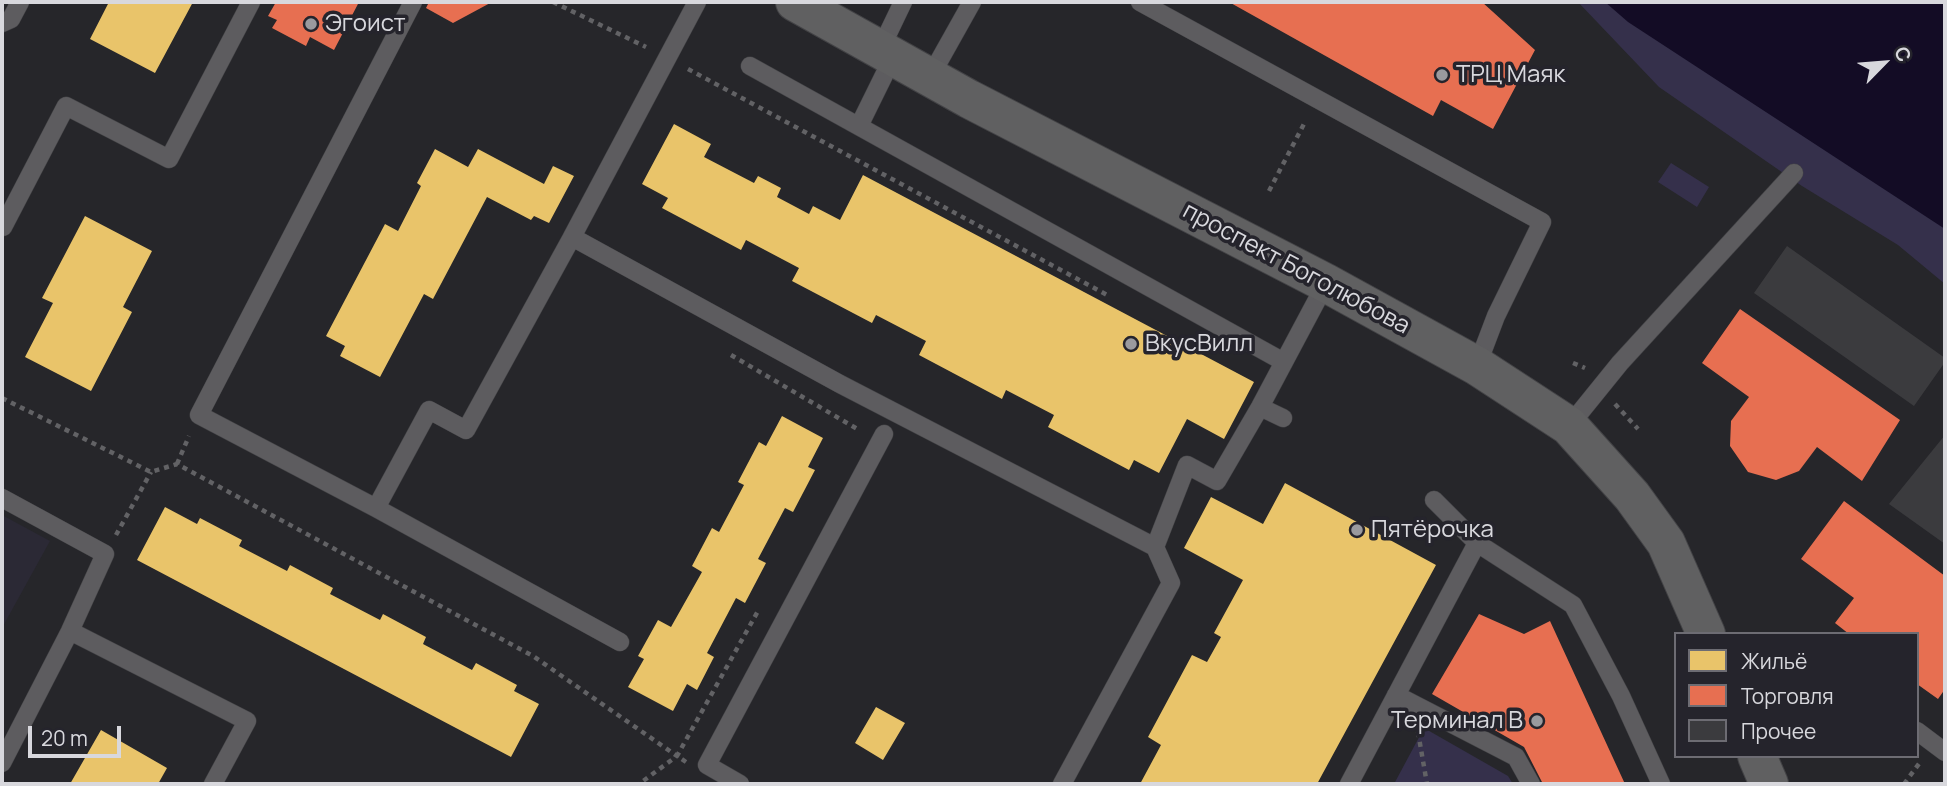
<!DOCTYPE html>
<html>
<head>
<meta charset="utf-8">
<style>
  body { margin:0 }
  #map { position:relative; width:1947px; height:786px; overflow:hidden; background:#26262a; font-family:Manrope,sans-serif }
  canvas { display:block }
  .frame { position:absolute; inset:0; border:4px solid #d8d8dd; pointer-events:none }
  .legend { position:absolute; left:1674px; top:632px; width:245px; height:126px; box-sizing:border-box; background:#25242c; border:2px solid #6d6c73; margin:0; padding:9px 12px; list-style:none; font-size:21px; color:#d8d8dd }
  .legend li { display:flex; align-items:center; gap:14px; height:35px }
  .legend b { width:35px; border:2px solid #6d6c73 }
  .north { position:absolute; left:1849px; top:28px; width:70px; height:70px; -webkit-text-stroke:5px #25242c; paint-order:stroke; rotate:65deg; font-size:19px; font-weight:700; line-height:28px; text-align:center; color:#d8d8dd }
  .north::after { content:''; display:block; margin:auto; width:24px; height:32px; background:#d8d8dd; clip-path:polygon(50% 0,100% 100%,50% 72%,0 100%) }
  .scale { position:absolute; left:28px; top:726px; width:93px; height:32px; box-sizing:border-box; border:4px solid #d8d8dd; border-top:0; padding-left:9px; font-size:21px; line-height:24px; white-space:nowrap; color:#d8d8dd; -webkit-text-stroke:5px #25242c; paint-order:stroke }
</style>
</head>
<body>
<div id="map">
<canvas width="1947" height="786"></canvas>
<div class="frame"></div>
<ul class="legend">
<li><b style="height:19px;background:#e9c46a"></b>Жильё</li>
<li><b style="height:19px;background:#e76f51"></b>Торговля</li>
<li><b style="height:19px;background:#3b3b3e"></b>Прочее</li>
</ul>
<div class="north">С</div>
<div class="scale">20 m</div>
</div>
<script>
const c = document.querySelector('canvas').getContext('2d');
c.lineJoin = 'round';
function fillPath(path, color) {
  c.fillStyle = color;
  c.fill(path, 'evenodd');
}
function trace(path, color, width, dash) {
  c.strokeStyle = color;
  c.lineWidth = width;
  c.lineCap = dash ? 'butt' : 'round';
  c.setLineDash(dash || []);
  c.stroke(path);
}
function drawText(font, color, halo, rows, align = 'center') {
  c.font = font + ' Manrope,sans-serif';
  c.lineWidth = 7;
  c.setLineDash([]);
  c.textBaseline = 'middle';
  c.strokeStyle = halo;
  c.fillStyle = color;
  for (const [text, x, y, turn = 0] of rows) {
    c.save();
    c.translate(x, y);
    c.rotate((+turn || 0) * Math.PI / 180);
    c.textAlign = isNaN(turn) ? turn : align;
    if (halo) c.strokeText(text, 0, 0);
    c.fillText(text, 0, 0);
    c.restore();
  }
}
fillPath(new Path2D(`
  M 2,515 L 50,541 L 2,628 Z`), '#2b2935');
fillPath(new Path2D(`
  M 1578,2 L 1945,2 L 1945,284 L 1898,245 L 1802,186 L 1659,87 Z
  M 1671,163 L 1709,187 L 1697,207 L 1658,182 Z
  M 1424,728 L 1508,776 L 1513,784 L 1394,784 Z`), '#35304b');
fillPath(new Path2D(`
  M 1605,2 L 1945,2 L 1945,229 L 1628,22 Z`), '#130c25');
fillPath(new Path2D(`
  M 109,2 L 193,2 L 155,73 L 90,39 Z
  M 674,124 L 711,144 L 704,157 L 754,183 L 758,176 L 781,188 L 777,197 L 809,214 L 813,206 L 840,220 L 863,175 L 1254,382 L 1224,439 L 1187,419 L 1159,473 L 1134,460 L 1129,470 L 1048,427 L 1054,415 L 1006,390 L 1002,399 L 919,355 L 926,341 L 876,315 L 872,323 L 792,281 L 799,268 L 746,240 L 741,250 L 662,208 L 668,198 L 642,184 Z
  M 435,149 L 468,167 L 478,149 L 544,184 L 553,166 L 574,176 L 549,223 L 534,216 L 531,220 L 487,197 L 433,299 L 424,294 L 380,377 L 340,356 L 345,346 L 326,336 L 385,224 L 398,231 L 421,186 L 417,183 Z
  M 85,216 L 152,251 L 123,307 L 132,312 L 91,391 L 25,357 L 53,303 L 42,298 Z
  M 782,416 L 823,438 L 808,467 L 815,470 L 793,512 L 785,508 L 758,559 L 766,563 L 745,603 L 736,598 L 707,653 L 714,657 L 697,690 L 687,684 L 673,711 L 628,687 L 644,659 L 638,656 L 658,620 L 671,627 L 702,572 L 692,566 L 712,528 L 719,532 L 744,485 L 738,482 L 759,442 L 766,446 Z
  M 1285,483 L 1436,565 L 1317,784 L 1140,784 L 1161,745 L 1148,737 L 1192,655 L 1207,662 L 1221,637 L 1214,633 L 1243,580 L 1184,548 L 1211,497 L 1263,524 Z
  M 165,507 L 197,524 L 200,518 L 242,540 L 239,546 L 287,571 L 290,565 L 333,588 L 330,594 L 380,620 L 383,614 L 426,637 L 423,644 L 472,670 L 476,663 L 517,685 L 514,691 L 539,704 L 511,757 L 137,560 Z
  M 876,707 L 905,723 L 883,760 L 855,743 Z
  M 101,730 L 167,768 L 158,784 L 70,784 Z`), '#e9c46a');
fillPath(new Path2D(`
  M 276,2 L 359,2 L 334,50 L 310,37 L 306,46 L 272,28 L 277,20 L 268,16 Z
  M 429,2 L 492,2 L 453,23 L 426,8 Z
  M 1229,2 L 1482,2 L 1535,50 L 1493,129 L 1441,100 L 1433,116 Z
  M 1740,309 L 1900,420 L 1862,481 L 1817,447 L 1799,471 L 1776,480 L 1748,472 L 1730,446 L 1731,421 L 1749,397 L 1702,363 Z
  M 1844,501 L 1945,576 L 1945,689 L 1938,699 L 1917,684 L 1917,634 L 1849,634 L 1835,623 L 1854,598 L 1801,559 Z
  M 1479,614 L 1524,634 L 1550,621 L 1625,784 L 1543,784 L 1524,747 L 1432,694 Z`), '#e76f51');
fillPath(new Path2D(`
  M 1787,246 L 1945,358 L 1945,362 L 1914,406 L 1754,293 Z
  M 1945,435 L 1945,544 L 1889,504 Z`), '#3b3b3e');
const lane = new Path2D(`
  M 413,2 L 199,415 L 376,508 L 620,642
  M 697,2 L 572,237 L 840,384 L 1155,547 L 1187,465 L 1217,481 L 1260,407 L 1326,283
  M 1140,2 L 1542,222 L 1496,316 L 1477,366
  M 2,23 L 11,19 L 20,2
  M 880,50 L 903,2
  M 750,66 L 1284,362
  M 930,77 L 972,2
  M 859,126 L 893,57
  M 3,227 L 66,106 L 169,159 L 251,2
  M 1260,407 L 1283,418
  M 1569,426 L 1620,363 L 1794,173
  M 2,498 L 105,554 L 70,631 L 2,763
  M 1434,500 L 1477,543 L 1573,605 L 1621,696 L 1661,784
  M 376,508 L 429,410 L 466,430 L 572,237
  M 70,631 L 247,721 L 213,784
  M 1396,695 L 1516,757 L 1531,784
  M 1917,731 L 1945,752
  M 740,784 L 707,765 L 884,434
  M 1062,784 L 1171,583 L 1155,547
  M 1349,784 L 1477,543`);
const secondary = new Path2D(`
  M 795,2 L 969,99 L 1326,283 L 1477,366 L 1569,426 L 1632,496 L 1666,543 L 1706,634
  M 1757,756 L 1769,784`);
trace(lane, '#434346', 19);
trace(secondary, '#434346', 40);
trace(new Path2D(`
  M 553,2 L 646,47
  M 688,69 L 1109,296
  M 1269,191 L 1306,120
  M 731,355 L 859,430
  M 1573,363 L 1585,368
  M 2,398 L 151,472 L 177,464 L 533,656 L 677,756 L 639,784
  M 1615,404 L 1638,429
  M 177,464 L 189,436
  M 116,535 L 151,472
  M 1418,732 L 1427,784
  M 686,762 L 677,756 L 758,611
  M 1904,784 L 1921,761`), '#626265', 4.5, [5, 5]);
trace(lane, '#5d5c5f', 18);
trace(secondary, '#606061', 38);
for (const [x, y, r, color] of [
  [311,24,7,"#9a9a9e"],
  [1442,75,7,"#9a9a9e"],
  [1131,344,7,"#9a9a9e"],
  [1357,530,7,"#9a9a9e"],
  [1537,721,7,"#9a9a9e"]
]) {
  const dot = new Path2D();
  dot.arc(x, y, r, 0, 2 * Math.PI);
  c.fillStyle = color;
  c.fill(dot);
  trace(dot, '#25242c', 2.5);
}
drawText('24px', '#d8d8dd', '#25242c', [
  ["Эгоист",325,24],
  ["ТРЦ Маяк",1456,75],
  ["ВкусВилл",1145,344],
  ["Пятёрочка",1371,530],
  ["Терминал B",1523,721,"right"]
], 'left');
drawText('24px', '#d8d8dd', '#25242c', [
  ["проспект Боголюбова",1296,269,28]
]);
</script>
</body>
</html>
